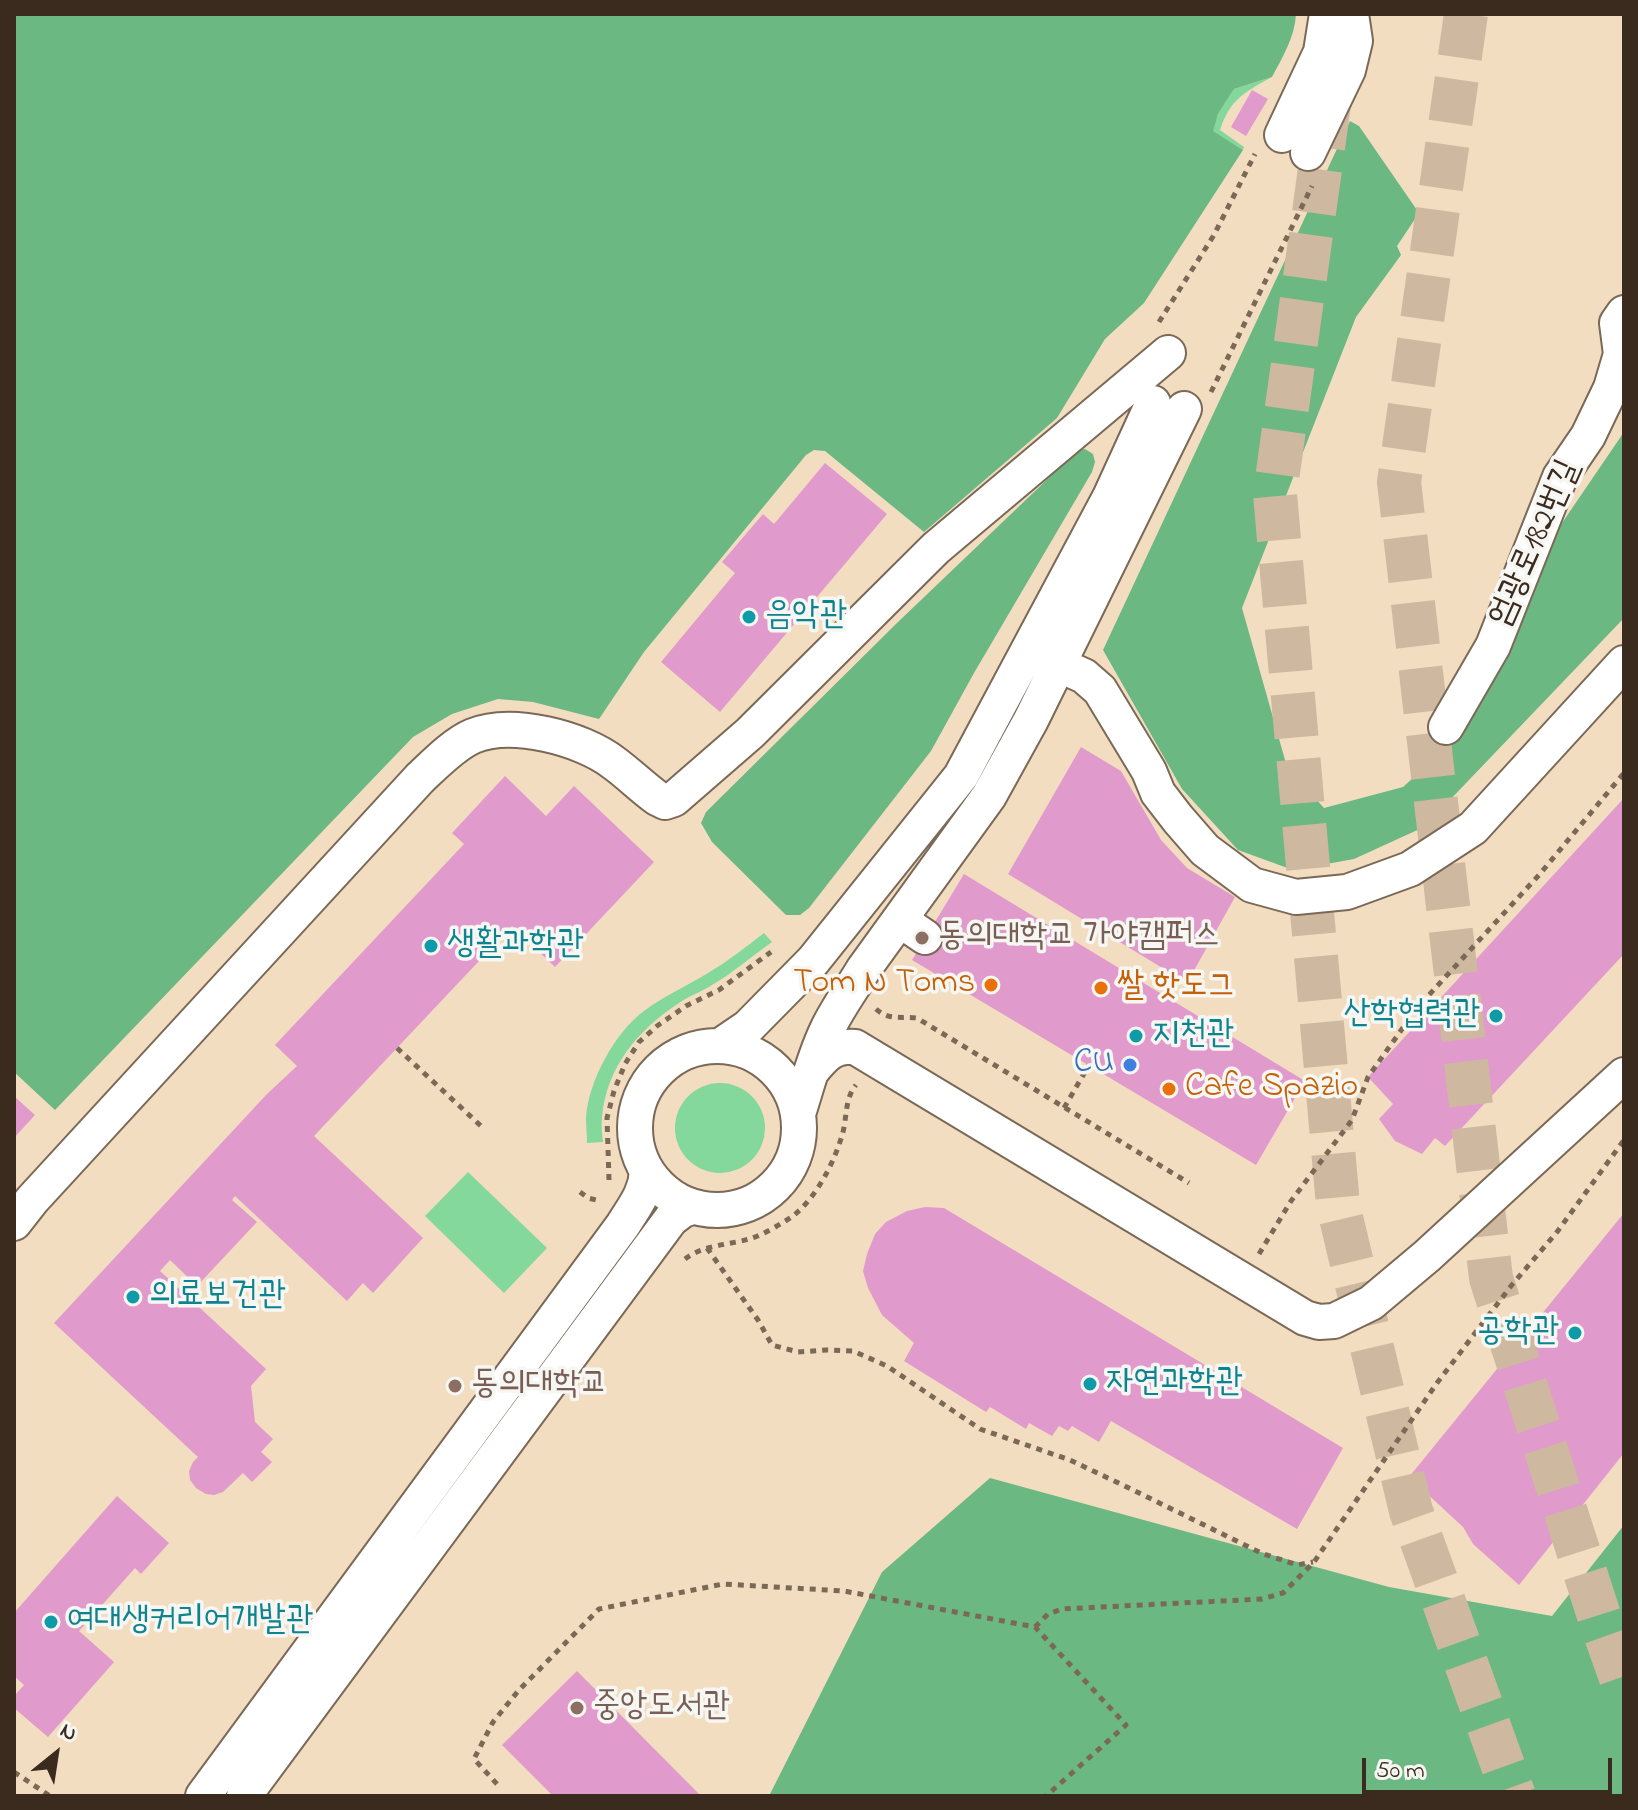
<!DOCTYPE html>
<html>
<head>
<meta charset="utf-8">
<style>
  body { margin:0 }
  #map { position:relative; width:1638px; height:1810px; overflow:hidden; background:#f3ddc0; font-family:"Indie Flower",sans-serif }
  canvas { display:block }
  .frame { position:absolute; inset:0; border:16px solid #3b2a1e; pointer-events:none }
  .north { position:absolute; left:16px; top:1714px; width:80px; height:80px; -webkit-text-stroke:6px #f6f6f2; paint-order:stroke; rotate:30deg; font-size:22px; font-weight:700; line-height:32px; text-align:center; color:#3b2a1e }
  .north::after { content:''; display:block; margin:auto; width:28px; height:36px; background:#3b2a1e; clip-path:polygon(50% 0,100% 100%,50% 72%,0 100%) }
  .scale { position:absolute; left:1362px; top:1758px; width:250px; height:36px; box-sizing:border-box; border:4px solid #3b2a1e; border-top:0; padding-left:10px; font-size:24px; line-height:28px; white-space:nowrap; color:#3b2a1e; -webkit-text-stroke:6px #f6f6f2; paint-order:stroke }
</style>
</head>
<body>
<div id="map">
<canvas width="1638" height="1810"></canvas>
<div class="frame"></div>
<div class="north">N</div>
<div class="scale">50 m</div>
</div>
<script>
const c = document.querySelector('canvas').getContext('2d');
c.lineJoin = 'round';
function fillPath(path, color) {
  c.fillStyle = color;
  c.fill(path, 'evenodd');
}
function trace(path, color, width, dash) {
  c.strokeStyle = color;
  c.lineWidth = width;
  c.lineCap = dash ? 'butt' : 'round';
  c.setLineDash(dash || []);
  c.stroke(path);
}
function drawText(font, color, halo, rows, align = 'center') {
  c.font = font + ' "Indie Flower","Poor Story",sans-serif';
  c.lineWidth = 7;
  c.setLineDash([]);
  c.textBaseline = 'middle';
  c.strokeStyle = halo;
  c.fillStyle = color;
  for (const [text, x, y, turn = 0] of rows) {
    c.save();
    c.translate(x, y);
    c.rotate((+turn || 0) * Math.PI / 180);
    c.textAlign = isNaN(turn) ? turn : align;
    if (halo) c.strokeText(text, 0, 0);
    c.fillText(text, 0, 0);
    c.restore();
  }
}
fillPath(new Path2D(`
  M 1272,77 C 1245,92 1230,99 1220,130 L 1244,147 L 1243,150 L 1212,131 L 1218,114 L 1234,89 Z
  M 764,933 L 772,942 C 752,956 733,973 712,985 C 701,992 689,996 679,1003 C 638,1030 607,1066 602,1117 C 601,1125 602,1134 603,1142 L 587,1143 C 587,1135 586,1126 586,1118 C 588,1082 615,1032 644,1011 C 664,996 687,986 708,973 C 728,961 746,947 764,933 Z
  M675 1128a45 45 0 1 1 90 0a45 45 0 1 1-90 0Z
  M 468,1172 L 547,1248 L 504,1293 L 425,1216 Z`), '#84d89b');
fillPath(new Path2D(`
  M 14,14 L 1296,14 C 1295,37 1282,58 1272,77 L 1234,89 L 1218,114 L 1213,131 L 1243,150 L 1144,303 L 1105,339 L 1057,418 L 924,532 L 825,451 L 814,450 L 806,455 L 644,652 L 599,719 L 533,702 L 498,699 L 452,714 L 413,737 L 55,1110 L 14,1072 Z
  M 1350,121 L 1359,126 L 1419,213 L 1397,246 L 1401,255 L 1356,317 L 1242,608 L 1287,767 L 1324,808 L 1403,787 L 1456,739 L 1500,652 L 1562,523 L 1624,432 L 1624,618 L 1424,827 L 1354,859 L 1293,870 L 1238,850 L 1182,789 L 1103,650 Z
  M 1085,449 L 1093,454 L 1095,462 L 1092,472 L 974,673 L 931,751 L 809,908 L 800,915 L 786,915 L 712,842 L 701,823 L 706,812 L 898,622 L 1078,450 Z
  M 990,1478 L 1389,1587 L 1552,1616 L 1624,1525 L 1624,1796 L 769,1796 L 882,1572 Z`), '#6bb883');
fillPath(new Path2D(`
  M 1252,90 L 1268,99 L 1246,136 L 1231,127 Z
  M 825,463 L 887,514 L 720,712 L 661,662 L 735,573 L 722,562 L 763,514 L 774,524 Z
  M 1081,747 L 1121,771 L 1161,840 L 1187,868 L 1235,897 L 1187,983 L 1008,874 Z
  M 505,776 L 546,816 L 574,786 L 654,862 L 555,967 L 512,926 L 314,1136 L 423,1238 L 373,1293 L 363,1283 L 347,1301 L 235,1196 L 232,1200 L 257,1222 L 197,1286 L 170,1260 L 160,1271 L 266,1369 L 251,1386 L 255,1422 L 273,1439 L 261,1452 L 272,1462 L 252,1482 L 243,1473 L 223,1492 L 214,1495 L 206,1494 L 196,1488 L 190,1480 L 189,1471 L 193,1462 L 198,1457 L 54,1323 L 267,1094 L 297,1066 L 275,1045 L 464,844 L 452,833 Z
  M 1624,798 L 1624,954 L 1445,1146 L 1435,1138 L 1422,1154 L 1395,1141 L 1379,1119 L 1393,1104 L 1368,1077 Z
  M 964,874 L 1305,1081 L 1256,1165 L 912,960 Z
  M 14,1096 L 35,1115 L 14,1138 Z
  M 925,1207 L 944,1208 L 1343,1448 L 1297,1529 L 1111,1421 L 1099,1442 L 1072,1426 L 1068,1431 L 1059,1426 L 1052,1436 L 1029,1423 L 1026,1429 L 990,1407 L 986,1412 L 904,1361 L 914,1343 L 882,1315 L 868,1288 L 863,1271 L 867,1254 L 875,1234 L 886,1222 L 907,1211 Z
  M 1624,1213 L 1624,1453 L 1519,1585 L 1473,1544 L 1463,1527 L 1409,1477 Z
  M 117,1496 L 169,1543 L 141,1574 L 135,1568 L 79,1631 L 114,1662 L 48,1737 L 14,1708 L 14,1696 L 24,1685 L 14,1676 L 14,1613 Z
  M 577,1671 L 701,1796 L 553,1796 L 502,1745 Z`), '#e19acc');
trace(new Path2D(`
  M 1466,14 L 1399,482 L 1491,1278 L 1600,1619 L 1624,1686
  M 1329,104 L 1275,494 L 1338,1205 L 1411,1511 L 1514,1796`), '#ceb9a0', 44, [44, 22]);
const minor = new Path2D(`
  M 1282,135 L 1321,52 L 1327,14
  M 1308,153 L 1348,70 L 1355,41 L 1351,14
  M 1028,651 L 1084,676 L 1100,690 L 1149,771 L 1158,793 L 1178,819 L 1205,850 L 1252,885 L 1296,897 L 1347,892 L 1410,869 L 1473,828 L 1624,663
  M 1446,727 L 1493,646 L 1560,477 L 1588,436 L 1611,388 L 1621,354 L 1617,323 L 1624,313
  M 900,920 L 925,937
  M635 1128a82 82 0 1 1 164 0a82 82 0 1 1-164 0Z
  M 720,1046 L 748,1027 L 813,961 L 961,776 L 1110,497 L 1153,403
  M 811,1072 C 824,1056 833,1045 855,1047 L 1305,1318 L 1319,1322 L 1334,1321 L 1371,1303 L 1427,1256 L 1624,1075
  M 798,1114 C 807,1086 814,1057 827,1030 C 837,1009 851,990 863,970 L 989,796 L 1031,720 L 1184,409
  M 14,1223 L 32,1200 L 420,778 C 434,765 454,744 473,736 C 512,720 582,738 614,763 C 629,774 642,787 657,798 L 665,802 L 674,799 L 750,733 L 936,548 L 1168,353
  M 203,1796 L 623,1225 C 634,1207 646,1193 647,1171
  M 244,1796 L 671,1219 L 683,1210 L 692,1207`);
trace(minor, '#7b6957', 38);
trace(new Path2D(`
  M 1159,322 L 1214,235 L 1255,154
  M 1211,392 L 1312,186
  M 876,1009 C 889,1021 902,1016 917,1018 L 1189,1183
  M 397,1048 L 481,1126
  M 1064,1108 L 1089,1065
  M 609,1180 L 607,1118 L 614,1091 L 625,1064 L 639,1042 L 657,1026 L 686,1006 L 719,990 L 771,952
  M 580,1192 L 588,1198 L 600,1201
  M 707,1248 L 758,1320 L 772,1345 L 798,1352 L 827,1350 L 853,1351 L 887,1366 L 980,1429 L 1070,1460 L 1129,1488 L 1261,1553 L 1297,1565 L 1313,1562
  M 1259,1254 L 1291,1201 L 1352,1120 L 1368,1077 L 1417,1008 L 1539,875 L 1624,773
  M 685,1259 C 703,1245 728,1245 749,1239 C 761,1236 783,1223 793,1216 C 817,1197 835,1161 843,1132 C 847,1116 845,1098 856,1085
  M 1035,1627 L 1048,1614 L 1062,1609 L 1262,1599 L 1283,1593 L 1314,1562 L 1437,1383 L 1511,1286 L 1557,1232 L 1624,1140
  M 14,1772 L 50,1796
  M 497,1784 L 474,1759 L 493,1722 L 519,1690 L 599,1609 L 723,1584 L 844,1591 L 1035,1627 L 1126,1725 L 1046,1796`), '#7b6957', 5, [6, 6]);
trace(minor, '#fff', 34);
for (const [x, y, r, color] of [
  [749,617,8,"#0f9aa8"],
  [922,938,8,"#8d6e63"],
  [431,946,8,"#0f9aa8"],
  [991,985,8,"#e8710a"],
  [1101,988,8,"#e8710a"],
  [1496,1016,8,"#0f9aa8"],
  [1136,1036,8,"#0f9aa8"],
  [1130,1065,8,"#3f7fe0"],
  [1169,1089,8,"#e8710a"],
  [133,1297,8,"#0f9aa8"],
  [1575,1333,8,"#0f9aa8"],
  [1090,1384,8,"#0f9aa8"],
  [455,1386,8,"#8d6e63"],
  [51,1622,8,"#0f9aa8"],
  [577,1708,8,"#8d6e63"]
]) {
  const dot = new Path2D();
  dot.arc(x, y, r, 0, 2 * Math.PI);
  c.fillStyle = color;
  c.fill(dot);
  trace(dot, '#f6f6f2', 3);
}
drawText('34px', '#3b2a1e', '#f6f6f2', [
  ["엄광로182번길",1537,544,-66]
]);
drawText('34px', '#0d838f', '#f6f6f2', [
  ["음악관",765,617],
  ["생활과학관",447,946],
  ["산학협력관",1480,1016,"right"],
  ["지천관",1152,1036],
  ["의료보건관",149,1297],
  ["공학관",1559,1333,"right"],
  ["자연과학관",1106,1384],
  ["여대생커리어개발관",67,1622]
], 'left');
drawText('34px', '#785e54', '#f6f6f2', [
  ["동의대학교 가야캠퍼스",938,938],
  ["동의대학교",471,1386],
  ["중앙도서관",593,1708]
], 'left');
drawText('34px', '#c56008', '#f6f6f2', [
  ["Tom N Toms",975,985,"right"],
  ["쌀 핫도그",1117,988],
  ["Cafe Spazio",1185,1089]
], 'left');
drawText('34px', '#366cbe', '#f6f6f2', [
  ["CU",1114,1065]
], 'right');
</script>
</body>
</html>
